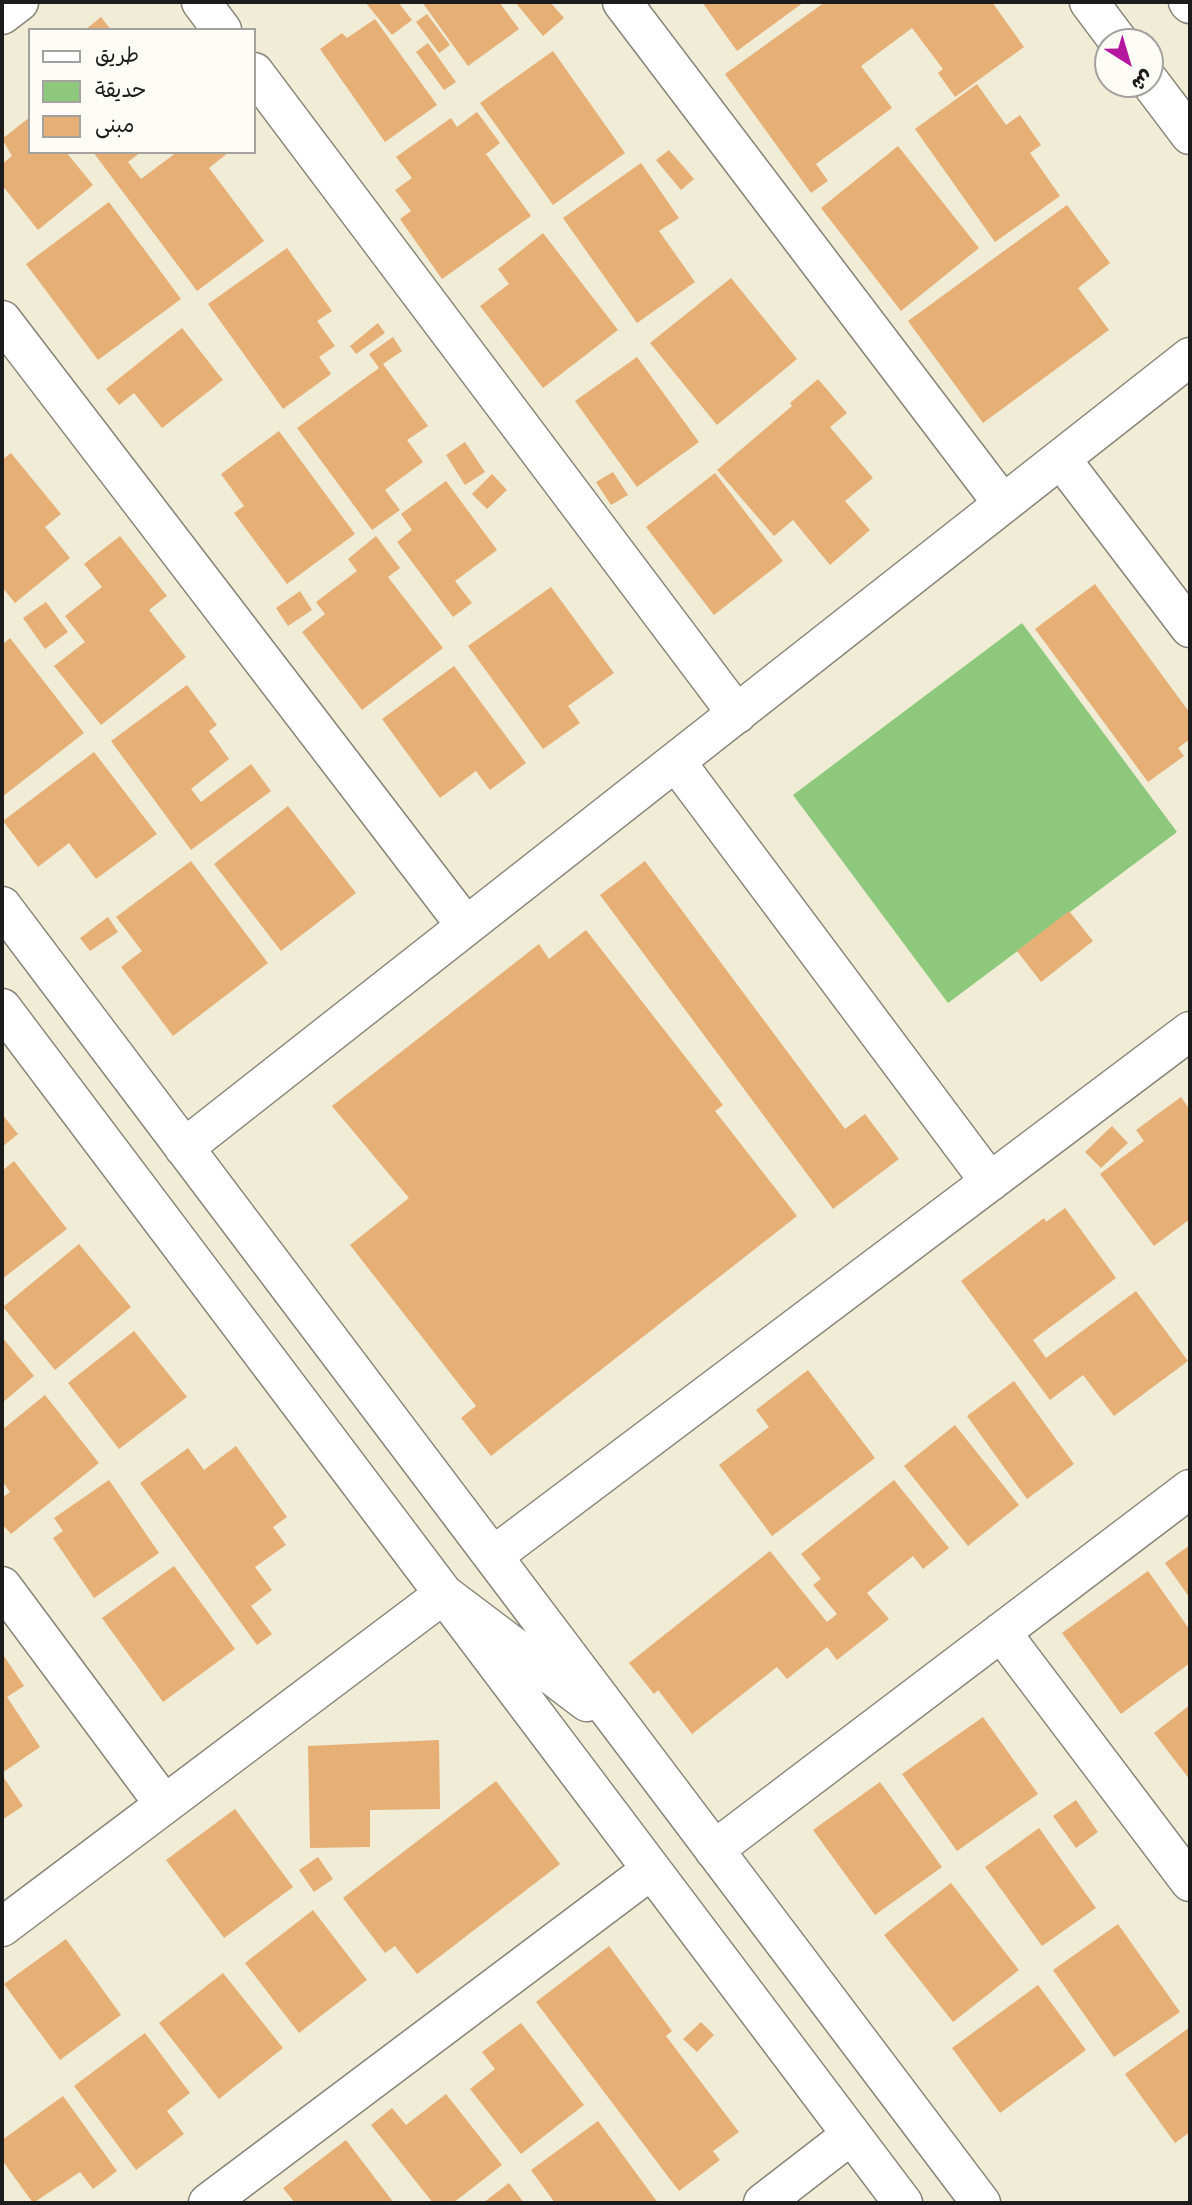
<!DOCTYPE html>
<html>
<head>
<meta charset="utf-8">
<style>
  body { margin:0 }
  #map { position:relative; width:1192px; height:2205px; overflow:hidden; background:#f1ecd5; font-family:Dekko,"Playpen Sans Arabic",sans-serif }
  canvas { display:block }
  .frame { position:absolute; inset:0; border:4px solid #1c1c1c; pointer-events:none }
  .legend { position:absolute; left:28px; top:28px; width:228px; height:126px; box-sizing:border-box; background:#fdfcf7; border:2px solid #a3a29f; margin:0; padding:9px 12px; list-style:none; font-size:21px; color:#1c1c1c }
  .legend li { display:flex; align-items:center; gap:14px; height:35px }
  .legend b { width:35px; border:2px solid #a3a29f }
  .north { position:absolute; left:1094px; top:28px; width:70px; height:70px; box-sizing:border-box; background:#fdfcf7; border:2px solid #a3a29f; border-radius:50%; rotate:143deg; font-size:19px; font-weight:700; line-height:28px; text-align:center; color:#1c1c1c }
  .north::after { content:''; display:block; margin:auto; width:24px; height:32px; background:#b5179e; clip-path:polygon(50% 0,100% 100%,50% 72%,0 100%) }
</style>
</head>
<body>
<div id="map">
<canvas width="1192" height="2205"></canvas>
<div class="frame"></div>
<ul class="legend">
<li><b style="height:9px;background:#fff"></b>طريق</li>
<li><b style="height:19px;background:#8dc87d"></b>حديقة</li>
<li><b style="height:19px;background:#e5af76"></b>مبنى</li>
</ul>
<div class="north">ش</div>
</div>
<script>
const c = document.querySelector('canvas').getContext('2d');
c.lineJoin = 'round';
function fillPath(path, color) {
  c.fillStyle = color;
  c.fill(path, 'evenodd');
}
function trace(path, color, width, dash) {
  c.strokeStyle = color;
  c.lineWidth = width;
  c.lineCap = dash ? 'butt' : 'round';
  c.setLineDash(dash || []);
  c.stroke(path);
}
fillPath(new Path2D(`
  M 1022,623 L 1177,832 L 948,1003 L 793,795 Z`), '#8dc87d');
fillPath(new Path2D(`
  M 365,2 L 398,2 L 412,20 L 392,35 Z
  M 422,2 L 499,2 L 519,29 L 468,66 Z
  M 515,2 L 550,2 L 564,18 L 543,36 Z
  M 702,2 L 804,2 L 737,51 Z
  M 825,2 L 992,2 L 1024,47 L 955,97 L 938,73 L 943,69 L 912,28 L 861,66 L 892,108 L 816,164 L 828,181 L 811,193 L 725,74 Z
  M 427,14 L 450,45 L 439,53 L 416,22 Z
  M 101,17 L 111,30 L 85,30 Z
  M 375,19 L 437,105 L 385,142 L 320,49 L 342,33 L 347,38 Z
  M 428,43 L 456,82 L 444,90 L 416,52 Z
  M 553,51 L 625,153 L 553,205 L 480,103 Z
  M 977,84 L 1006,125 L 1020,115 L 1041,145 L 1030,153 L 1060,196 L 995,242 L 915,129 Z
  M 477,112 L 500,143 L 486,154 L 531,216 L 442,279 L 400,219 L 411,211 L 395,190 L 412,178 L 396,157 L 451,118 L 457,127 Z
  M 30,117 L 30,152 L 66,152 L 93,185 L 38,230 L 2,185 L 2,164 L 12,156 L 2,139 Z
  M 898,146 L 979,248 L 901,311 L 821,208 Z
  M 669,150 L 694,179 L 681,190 L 656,160 Z
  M 93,152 L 141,152 L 128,162 L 141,179 L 177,152 L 229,152 L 209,168 L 264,241 L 197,291 Z
  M 641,163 L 679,218 L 659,231 L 695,282 L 637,323 L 563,218 Z
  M 109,202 L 181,299 L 98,360 L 26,264 Z
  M 1067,205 L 1110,263 L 1078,288 L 1109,330 L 983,423 L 908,321 Z
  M 543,233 L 618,330 L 543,388 L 480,306 L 509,284 L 498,269 Z
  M 287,248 L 332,311 L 317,321 L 335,346 L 319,357 L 331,374 L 283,409 L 208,304 Z
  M 731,278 L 797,359 L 717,425 L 650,343 Z
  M 378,323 L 385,333 L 356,354 L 350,346 Z
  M 182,328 L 223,380 L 162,428 L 134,393 L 119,405 L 106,389 Z
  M 393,337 L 402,351 L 383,364 L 428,426 L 407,440 L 423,462 L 385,490 L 400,510 L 372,530 L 297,428 L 379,368 L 369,354 Z
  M 637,357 L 699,442 L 637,487 L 575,401 Z
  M 818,379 L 847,413 L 830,427 L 873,478 L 845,501 L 870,530 L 830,565 L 793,520 L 774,536 L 717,470 L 792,406 L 790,403 Z
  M 279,431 L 355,534 L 287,584 L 234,513 L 244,506 L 221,474 Z
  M 465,442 L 485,472 L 465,485 L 446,455 Z
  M 11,453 L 61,514 L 45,527 L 70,558 L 15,603 L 2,587 L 2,460 Z
  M 613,472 L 628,495 L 611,505 L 596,482 Z
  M 715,473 L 783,561 L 714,615 L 646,527 Z
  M 492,474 L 507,490 L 487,509 L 472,494 Z
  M 446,481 L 497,550 L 455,581 L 472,603 L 453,617 L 397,542 L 412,530 L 401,514 Z
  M 120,536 L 167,596 L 149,610 L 186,657 L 101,725 L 54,666 L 85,642 L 65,616 L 102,587 L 84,564 Z
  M 376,536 L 400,568 L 388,577 L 443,648 L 362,710 L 302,632 L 325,614 L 316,602 L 357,571 L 348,559 Z
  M 1095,584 L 1190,713 L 1190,739 L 1178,748 L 1184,756 L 1148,782 L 1035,629 Z
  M 551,587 L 614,673 L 568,706 L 580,723 L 543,749 L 468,646 Z
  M 300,591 L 312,610 L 288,626 L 276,608 Z
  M 46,602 L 68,632 L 45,649 L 23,618 Z
  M 10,638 L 84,733 L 2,797 L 2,645 Z
  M 454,666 L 526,763 L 490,790 L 476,771 L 440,798 L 382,719 Z
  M 187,685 L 217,725 L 209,731 L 229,759 L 191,789 L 201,802 L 251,764 L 271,791 L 191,850 L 111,741 Z
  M 94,752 L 157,834 L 96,879 L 69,843 L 38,867 L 3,821 Z
  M 288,806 L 356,893 L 281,951 L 214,864 Z
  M 191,861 L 268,963 L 173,1036 L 121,967 L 142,951 L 116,917 Z
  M 645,861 L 845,1129 L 865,1114 L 899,1159 L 833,1209 L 600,895 Z
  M 1069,911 L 1093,941 L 1041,982 L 1017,951 Z
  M 108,917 L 118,932 L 90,951 L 80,938 Z
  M 586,930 L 723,1105 L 715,1111 L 797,1216 L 491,1456 L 461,1418 L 476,1406 L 350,1245 L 409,1198 L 332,1106 L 539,944 L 549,959 Z
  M 1181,1097 L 1190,1110 L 1190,1219 L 1154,1246 L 1100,1174 L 1144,1141 L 1136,1130 Z
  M 2,1114 L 18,1134 L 2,1147 Z
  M 1112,1126 L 1128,1143 L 1101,1168 L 1085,1152 Z
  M 14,1161 L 67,1229 L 2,1279 L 2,1171 Z
  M 1065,1208 L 1116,1278 L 1033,1340 L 1046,1358 L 1136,1291 L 1188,1361 L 1114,1416 L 1083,1375 L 1050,1400 L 961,1281 L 1044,1218 L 1046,1222 Z
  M 79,1244 L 131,1307 L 55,1370 L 3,1307 Z
  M 134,1331 L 187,1397 L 119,1449 L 68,1383 Z
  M 2,1337 L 34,1376 L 2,1403 Z
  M 808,1370 L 875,1458 L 772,1536 L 719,1465 L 769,1427 L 756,1410 Z
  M 1014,1381 L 1074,1464 L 1027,1499 L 967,1416 Z
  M 45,1395 L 99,1463 L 11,1534 L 2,1524 L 2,1498 L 10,1492 L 2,1481 L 2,1430 Z
  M 955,1425 L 1019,1505 L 968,1546 L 904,1466 Z
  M 236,1446 L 287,1517 L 273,1527 L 286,1545 L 255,1567 L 272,1590 L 251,1606 L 272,1634 L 257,1645 L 140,1483 L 188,1448 L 204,1470 Z
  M 109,1480 L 159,1553 L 94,1598 L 53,1538 L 63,1531 L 54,1518 Z
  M 894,1480 L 949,1548 L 923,1569 L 913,1556 L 867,1593 L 889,1619 L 837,1660 L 827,1647 L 787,1679 L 777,1667 L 692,1734 L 658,1690 L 654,1694 L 629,1663 L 770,1551 L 827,1622 L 837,1614 L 813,1585 L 821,1579 L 801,1554 Z
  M 1190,1545 L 1190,1598 L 1165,1563 Z
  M 174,1566 L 235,1649 L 163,1702 L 102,1618 Z
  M 1148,1571 L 1190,1630 L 1190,1663 L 1121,1714 L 1062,1633 Z
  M 2,1653 L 24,1686 L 7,1697 L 40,1747 L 2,1773 Z
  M 1190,1705 L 1190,1780 L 1154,1733 Z
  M 983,1717 L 1038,1794 L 957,1851 L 902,1774 Z
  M 439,1740 L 440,1809 L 370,1810 L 370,1847 L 310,1848 L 308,1746 Z
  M 2,1775 L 23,1806 L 2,1820 Z
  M 496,1781 L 560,1864 L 417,1974 L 395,1946 L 385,1953 L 343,1898 Z
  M 880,1782 L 942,1867 L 875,1915 L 813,1830 Z
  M 1076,1800 L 1098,1832 L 1076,1848 L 1053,1816 Z
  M 235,1809 L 293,1887 L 224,1938 L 166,1860 Z
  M 1039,1828 L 1096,1908 L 1042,1946 L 985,1867 Z
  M 318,1857 L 333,1879 L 314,1892 L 299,1870 Z
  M 951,1883 L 1019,1970 L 953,2022 L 884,1935 Z
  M 313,1910 L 367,1980 L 299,2033 L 245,1963 Z
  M 1118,1924 L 1180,2012 L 1114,2057 L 1053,1970 Z
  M 66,1939 L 121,2015 L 60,2060 L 4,1984 Z
  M 609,1946 L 672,2031 L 666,2036 L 739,2132 L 713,2151 L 720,2160 L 679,2191 L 536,2002 Z
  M 223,1973 L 283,2048 L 219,2099 L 159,2023 Z
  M 1038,1985 L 1086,2050 L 1000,2113 L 952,2048 Z
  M 701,2022 L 714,2035 L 697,2052 L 683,2039 Z
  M 521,2023 L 584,2105 L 521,2154 L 470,2089 L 495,2069 L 482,2052 Z
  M 1190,2027 L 1190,2132 L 1175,2143 L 1125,2074 Z
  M 145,2033 L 190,2093 L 167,2111 L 184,2134 L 136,2170 L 74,2086 Z
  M 446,2094 L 502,2165 L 453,2203 L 433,2203 L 371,2125 L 392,2108 L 406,2125 Z
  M 63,2096 L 117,2171 L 93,2189 L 80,2172 L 33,2203 L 2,2160 L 2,2140 Z
  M 598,2121 L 658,2203 L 555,2203 L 531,2170 Z
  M 346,2140 L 394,2203 L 295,2203 L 283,2188 Z
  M 509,2183 L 524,2203 L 483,2203 Z`), '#e5af76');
const minor = new Path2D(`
  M 201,2 L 222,30
  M 622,2 L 1003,504
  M 1089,2 L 1119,42
  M 1188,2 L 1190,4
  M 2,15 L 19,2
  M 254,72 L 737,714
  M 1150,82 L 1190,135
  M 2,320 L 466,926
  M 1061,459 L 1190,628
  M 676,762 L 990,1182
  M 2,906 L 981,2203
  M 2,1008 L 903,2203
  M 184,1148 L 1190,357
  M 493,1556 L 1190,1031
  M 2,1586 L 164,1804
  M 1001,1632 L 1190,1882
  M 714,1850 L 1190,1489
  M 2,1927 L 444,1594 L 587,1702
  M 208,2203 L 651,1870
  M 763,2203 L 851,2135`);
trace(minor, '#868478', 41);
trace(minor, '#fff', 38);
</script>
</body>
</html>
